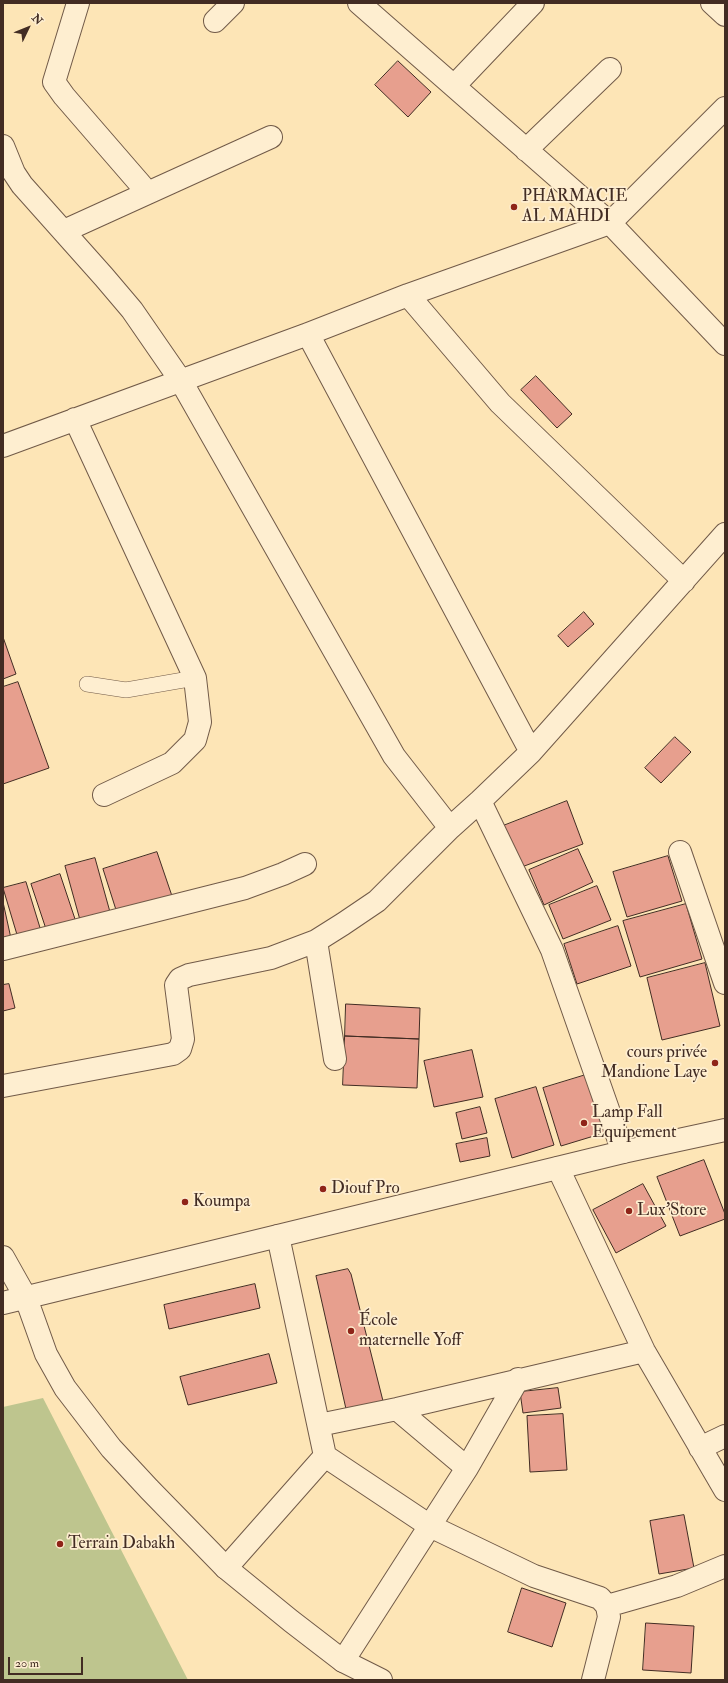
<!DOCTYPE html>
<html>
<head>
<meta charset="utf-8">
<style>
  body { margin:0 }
  #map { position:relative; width:728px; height:1683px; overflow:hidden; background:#fde5b6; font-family:"IM FELL Double Pica",serif }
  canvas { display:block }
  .frame { position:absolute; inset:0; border:4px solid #422c23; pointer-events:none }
  .north { position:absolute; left:8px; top:8px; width:40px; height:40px; -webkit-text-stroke:3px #feeed0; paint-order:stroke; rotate:47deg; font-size:11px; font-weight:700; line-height:16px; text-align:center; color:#422c23 }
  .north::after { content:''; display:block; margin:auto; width:14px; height:18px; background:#422c23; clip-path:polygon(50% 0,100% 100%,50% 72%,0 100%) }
  .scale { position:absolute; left:8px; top:1657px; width:75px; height:18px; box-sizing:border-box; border:2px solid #422c23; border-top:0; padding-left:5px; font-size:12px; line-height:14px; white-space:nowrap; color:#422c23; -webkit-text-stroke:3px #feeed0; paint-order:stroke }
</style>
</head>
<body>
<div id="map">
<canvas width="728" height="1683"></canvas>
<div class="frame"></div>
<div class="north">N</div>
<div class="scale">20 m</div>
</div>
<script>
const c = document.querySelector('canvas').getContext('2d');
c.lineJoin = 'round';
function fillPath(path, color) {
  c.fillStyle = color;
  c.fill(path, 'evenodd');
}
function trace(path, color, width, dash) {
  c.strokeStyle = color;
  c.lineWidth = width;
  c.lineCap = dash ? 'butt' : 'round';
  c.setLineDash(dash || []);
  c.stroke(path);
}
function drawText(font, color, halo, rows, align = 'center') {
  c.font = font + ' "IM FELL Double Pica",serif';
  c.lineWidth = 3.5;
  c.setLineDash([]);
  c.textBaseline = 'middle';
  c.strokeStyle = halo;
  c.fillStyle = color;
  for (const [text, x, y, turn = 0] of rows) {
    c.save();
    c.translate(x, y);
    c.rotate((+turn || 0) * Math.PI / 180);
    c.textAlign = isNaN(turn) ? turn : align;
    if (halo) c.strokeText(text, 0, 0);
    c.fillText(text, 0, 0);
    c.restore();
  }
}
fillPath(new Path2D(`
  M 43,1398 L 188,1680 L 3,1680 L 3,1407 Z`), '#bec58e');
const building = new Path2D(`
  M 398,61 L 431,92 L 408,117 L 375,85 Z
  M 536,376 L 572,414 L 557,428 L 521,390 Z
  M 584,612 L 594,624 L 568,647 L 558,636 Z
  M 3,637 L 16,674 L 3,679 Z
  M 18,682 L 49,768 L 3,784 L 3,687 Z
  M 675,737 L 691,752 L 661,783 L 645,768 Z
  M 567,801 L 583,844 L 519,868 L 503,826 Z
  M 578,849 L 593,882 L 544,905 L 529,870 Z
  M 157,852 L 172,896 L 117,913 L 103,869 Z
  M 668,856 L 682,901 L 627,917 L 613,872 Z
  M 95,858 L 110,912 L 80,920 L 65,866 Z
  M 60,874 L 76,922 L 47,932 L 31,884 Z
  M 26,882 L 41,931 L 18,938 L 3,888 Z
  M 597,886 L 611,920 L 563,939 L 549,905 Z
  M 3,902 L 12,943 L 3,945 Z
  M 686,904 L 702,959 L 640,977 L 623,921 Z
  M 618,926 L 631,966 L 577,984 L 564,944 Z
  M 705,963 L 720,1026 L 662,1040 L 647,978 Z
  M 9,984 L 15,1008 L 3,1011 L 3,985 Z
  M 346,1004 L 420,1008 L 419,1039 L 345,1036 Z
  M 345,1036 L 419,1039 L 417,1088 L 343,1085 Z
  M 472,1050 L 483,1097 L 434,1107 L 424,1061 Z
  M 589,1074 L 607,1132 L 561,1146 L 543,1088 Z
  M 536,1087 L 554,1145 L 512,1158 L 495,1099 Z
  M 480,1107 L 487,1133 L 462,1139 L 456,1113 Z
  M 487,1138 L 490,1156 L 460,1162 L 456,1144 Z
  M 704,1160 L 725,1214 L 725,1219 L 680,1236 L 657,1177 Z
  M 643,1184 L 666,1226 L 616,1253 L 593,1210 Z
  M 348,1269 L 351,1274 L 383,1401 L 346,1409 L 316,1276 Z
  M 255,1284 L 260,1308 L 169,1329 L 164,1305 Z
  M 269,1354 L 277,1383 L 188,1405 L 180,1377 Z
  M 558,1388 L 561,1408 L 523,1413 L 520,1392 Z
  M 563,1414 L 567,1470 L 530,1472 L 527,1416 Z
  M 684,1515 L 694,1568 L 659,1574 L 650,1521 Z
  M 522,1588 L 566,1603 L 552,1647 L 508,1632 Z
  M 646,1623 L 694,1626 L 691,1673 L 643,1670 Z`);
fillPath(building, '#e79f8e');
trace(building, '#422c23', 1);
const service = new Path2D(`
  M 87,684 L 126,690 L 195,678`);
const minor = new Path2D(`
  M 78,3 L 54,82 L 64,96 L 148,193
  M 359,3 L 610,223 L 725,344
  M 712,3 L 725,15
  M 215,21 L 233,3
  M 454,86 L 533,3
  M 3,146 L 14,173 L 22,185 L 104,277 L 132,310 L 181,381 L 394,756 L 450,828
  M 526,150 L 610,69
  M 64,231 L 271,137
  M 408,295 L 500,403 L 684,581
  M 308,334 L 531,752
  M 75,419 L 195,678 L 200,722 L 195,740 L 172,763 L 104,795
  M 3,446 L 308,334 L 408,295 L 610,223 L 725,108
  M 480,801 L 552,950 L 623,1152
  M 680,852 L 725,983
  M 316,941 L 335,1059
  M 3,949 L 245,888 L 283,874 L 305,864
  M 3,1086 L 173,1054 L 180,1049 L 183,1039 L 176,985 L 180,979 L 189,975 L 271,958 L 316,941 L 343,924 L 377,901 L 450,828 L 480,801 L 531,752 L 725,534
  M 558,1168 L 644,1351 L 725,1490
  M 278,1236 L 325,1456 L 430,1526 L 534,1576 L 600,1598 L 607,1606 L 609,1617 L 593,1680
  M 397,1409 L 467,1468
  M 319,1425 L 397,1409 L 644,1351
  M 700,1448 L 725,1436
  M 226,1568 L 325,1456
  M 607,1606 L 677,1586 L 725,1566
  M 343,1661 L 467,1468 L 518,1379`);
const tertiary = new Path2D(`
  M 3,1257 L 26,1298 L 46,1354 L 65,1388 L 111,1448 L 149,1489 L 226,1568 L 291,1621 L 343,1661 L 381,1680
  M 3,1303 L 623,1152 L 725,1130`);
trace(service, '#715a48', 16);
trace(minor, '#715a48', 24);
trace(tertiary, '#715a48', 24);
trace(service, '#feeed0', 15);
trace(minor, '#feeed0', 22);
trace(tertiary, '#feeed0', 22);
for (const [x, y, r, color] of [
  [514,207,4,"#8f2418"],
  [715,1063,4,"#8f2418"],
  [584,1123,4,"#8f2418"],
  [323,1189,4,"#8f2418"],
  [185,1202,4,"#8f2418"],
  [629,1211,4,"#8f2418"],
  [351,1331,4,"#8f2418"],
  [60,1544,4,"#8f2418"]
]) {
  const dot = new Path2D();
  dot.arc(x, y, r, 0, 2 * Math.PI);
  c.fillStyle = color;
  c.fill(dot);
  trace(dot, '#feeed0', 1.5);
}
drawText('17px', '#422c23', '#feeed0', [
  ["PHARMACIE",522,197],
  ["AL MAHDI",522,217],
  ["cours privée",707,1053,"right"],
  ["Mandione Laye",707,1073,"right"],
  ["Lamp Fall",592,1113],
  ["Equipement",592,1133],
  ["Diouf Pro",331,1189],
  ["Koumpa",193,1202],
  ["Lux'Store",637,1211],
  ["École",359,1321],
  ["maternelle Yoff",359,1341],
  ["Terrain Dabakh",68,1544]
], 'left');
</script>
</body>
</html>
